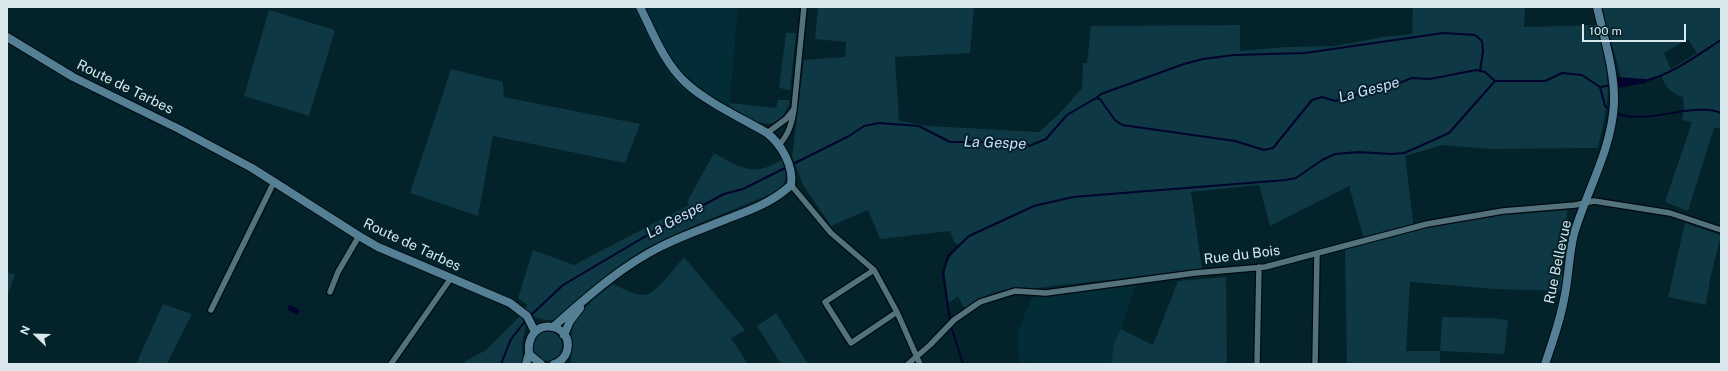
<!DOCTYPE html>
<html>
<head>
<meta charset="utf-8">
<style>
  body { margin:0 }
  #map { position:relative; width:1728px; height:371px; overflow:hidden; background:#04222a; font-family:"Public Sans",sans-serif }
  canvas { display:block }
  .frame { position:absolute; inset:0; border:8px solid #d8e8ed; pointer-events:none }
  .north { position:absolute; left:16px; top:315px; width:40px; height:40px; -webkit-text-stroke:3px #04222a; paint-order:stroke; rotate:293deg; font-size:11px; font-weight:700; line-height:16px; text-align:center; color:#d8e8ed }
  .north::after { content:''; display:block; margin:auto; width:14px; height:18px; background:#d8e8ed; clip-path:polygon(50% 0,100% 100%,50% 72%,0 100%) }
  .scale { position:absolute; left:1582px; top:24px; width:104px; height:18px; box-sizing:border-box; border:2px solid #d8e8ed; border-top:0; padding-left:5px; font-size:12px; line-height:14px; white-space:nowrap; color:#d8e8ed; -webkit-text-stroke:3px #04222a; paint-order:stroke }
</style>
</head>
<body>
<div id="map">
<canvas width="1728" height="371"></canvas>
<div class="frame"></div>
<div class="north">N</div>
<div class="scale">100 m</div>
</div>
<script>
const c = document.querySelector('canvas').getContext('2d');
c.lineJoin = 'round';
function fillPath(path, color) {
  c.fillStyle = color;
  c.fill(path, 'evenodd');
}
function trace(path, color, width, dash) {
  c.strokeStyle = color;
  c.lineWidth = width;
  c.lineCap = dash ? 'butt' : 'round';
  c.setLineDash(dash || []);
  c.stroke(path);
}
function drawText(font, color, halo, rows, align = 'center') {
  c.font = font + ' "Public Sans",sans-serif';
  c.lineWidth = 4;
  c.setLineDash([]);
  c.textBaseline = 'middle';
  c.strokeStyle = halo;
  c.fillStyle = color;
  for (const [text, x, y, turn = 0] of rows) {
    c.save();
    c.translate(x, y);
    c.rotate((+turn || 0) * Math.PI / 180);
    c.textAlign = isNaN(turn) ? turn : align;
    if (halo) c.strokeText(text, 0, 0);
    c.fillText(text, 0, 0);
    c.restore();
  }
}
fillPath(new Path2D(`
  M 632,7 L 738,7 L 730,103 L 727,118 L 682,89 L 673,80 L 666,71 L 648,39 Z
  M 1136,285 L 1121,329 L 1114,343 L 1111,364 L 1031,364 L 1031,361 L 1020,363 L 1018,350 L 1018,330 L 1032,297 Z`), '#022c36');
fillPath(new Path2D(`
  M 818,7 L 974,7 L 970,53 L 895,57 L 899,121 L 928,126 L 1039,132 L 1059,114 L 1082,88 L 1083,63 L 1087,63 L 1091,26 L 1240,25 L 1240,51 L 1285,47 L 1334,46 L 1383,37 L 1412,34 L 1413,7 L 1525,7 L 1524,27 L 1597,25 C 1602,47 1608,69 1608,92 C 1607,111 1602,129 1598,148 L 1490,149 L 1443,145 L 1405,156 L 1414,228 L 1491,216 L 1567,210 L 1561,291 L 1494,289 L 1410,282 L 1406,351 L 1440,351 L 1442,317 L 1491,318 L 1508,320 L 1504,354 L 1440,351 L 1440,364 L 1347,364 L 1345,249 L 1365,243 L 1349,186 L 1270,226 L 1259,185 L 1191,192 L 1202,269 L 1029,289 C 1006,287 984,294 964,308 L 958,296 L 949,303 C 945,277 939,266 960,246 L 954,242 L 950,231 L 880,239 L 868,210 L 831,226 L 803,185 L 792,157 L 804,60 L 845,57 L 846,42 L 815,39 Z
  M 1602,7 L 1721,7 L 1721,128 L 1714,128 L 1688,211 L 1665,202 L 1692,122 L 1682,120 L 1684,107 L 1683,97 C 1674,95 1662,85 1662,75 L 1642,80 L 1621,78 ZM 1688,39 L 1697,53 L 1671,69 L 1664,53 Z
  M 269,10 L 335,30 L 309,116 L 244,96 Z
  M 786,33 L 796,33 L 790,90 L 779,88 Z
  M 451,69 L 503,82 L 504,97 L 640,124 L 625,163 L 493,136 L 478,216 L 410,193 Z
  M 778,100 L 790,100 C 779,140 753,120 729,108 L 730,103 L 776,108 Z
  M 714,153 C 728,161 747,174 764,168 C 770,167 776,162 782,160 C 786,172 788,179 781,190 L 698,224 L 644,249 L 600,281 L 555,320 C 542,320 534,319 525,308 L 527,305 L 518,298 L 533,250 L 574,265 L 689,205 L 687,202 Z
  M 1685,223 L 1721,235 L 1710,279 L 1706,305 L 1668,297 Z
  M 684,257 L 745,330 L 731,338 L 748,364 L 571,364 L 572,326 L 577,316 L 595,298 L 613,284 C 622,288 632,294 643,295 C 655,296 676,266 684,257 Z
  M 7,272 L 15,275 L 7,296 Z
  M 1226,277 L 1227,364 L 1111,364 L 1114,343 L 1121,329 L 1153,345 L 1178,281 Z
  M 163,304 L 192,314 L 167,364 L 136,364 Z
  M 776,313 L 808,364 L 781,364 L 757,326 Z
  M 520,316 C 530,327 522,335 522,347 C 522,353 524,359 522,364 L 460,364 L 486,350 Z
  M532 346a15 15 0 1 1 30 0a15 15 0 1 1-30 0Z`), '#0e3843');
fillPath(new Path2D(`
  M 1617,77 L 1645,79 L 1646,83 L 1618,88 Z
  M 290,305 L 300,310 L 297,315 L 288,310 L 288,306 Z`), '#02042d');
trace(new Path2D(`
  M 1645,81 C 1674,73 1696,56 1721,40
  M 1600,87 L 1605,106 L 1610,110
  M 1096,98 L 1101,94 L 1184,64 L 1203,59 L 1234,55 L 1305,53 L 1443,33 L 1475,35 L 1482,41 L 1483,51 L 1480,71
  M 1616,113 C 1644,126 1695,101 1721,113
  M 791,165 L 849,136 L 864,126 L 879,123 L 919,126 L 950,142 L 1023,142 L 1029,146 L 1046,139 L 1067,115 L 1096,98 L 1100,99 L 1115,120 L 1122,125 L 1235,141 L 1264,150 L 1273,148 L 1312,100 L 1322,97 L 1335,101 L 1368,91 L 1381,90 L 1412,78 L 1430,79 L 1476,70 L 1485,72 L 1495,81 L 1545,81 L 1562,73 L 1582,75 L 1600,87 L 1611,85
  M 530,316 L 563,285 L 651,233 L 724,194 L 743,189 L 787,167
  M 950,321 L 943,273 L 948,256 L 969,236 L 1034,206 L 1073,197 L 1286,180 L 1296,178 L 1322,160 L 1335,154 L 1359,152 L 1391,154 L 1404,153 L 1418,147 L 1449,133 L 1495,81
  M 952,329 L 963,364
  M 501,364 L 511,339 L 527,319`), '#02042d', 2);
const street = new Path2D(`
  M 794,109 L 804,7
  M 767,133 L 786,119 L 794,109 C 792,123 789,134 779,145
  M 791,185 L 831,233 L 874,270 L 897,312 L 920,364
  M 874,270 L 825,302 L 851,343 L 897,312
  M 330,292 L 338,272 L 359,236
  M 211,310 L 274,182
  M 391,364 L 451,278
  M 908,364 L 930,345 L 954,320 L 980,302 L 1015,291 L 1046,293 L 1195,273 L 1265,267 L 1427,224 L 1503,211 L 1575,205 L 1594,201 L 1670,213 L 1721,230
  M 1257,364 L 1259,267
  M 1315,364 L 1317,254`);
const secondary = new Path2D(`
  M 7,37 L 73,77 L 179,129 L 252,168 L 359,236 L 378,247 L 510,303 L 527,316 L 535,332
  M 553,327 C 586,298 620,267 660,247 C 681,236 705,228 727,219 C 751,210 773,202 791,185 C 794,166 781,144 767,133 C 743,119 705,101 686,83 C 664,63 653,33 640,7
  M 564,335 L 570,321 L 580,308
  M 526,364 L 529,354
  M 541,364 L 529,354 C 525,314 575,322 567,351 C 565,358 560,362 554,364
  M 1545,364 C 1553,341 1561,318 1565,294 C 1569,274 1569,253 1574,234 C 1587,190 1612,149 1614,103 C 1615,71 1604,38 1597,7`);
trace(street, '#000a10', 8);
trace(secondary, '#000a10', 10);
trace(street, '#54727b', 5.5);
trace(secondary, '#547f94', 8);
drawText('14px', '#d8e8ed', '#04222a', [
  ["Route de Tarbes",125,87,26],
  ["Route de Tarbes",412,245,25],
  ["Rue du Bois",1242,255,-7],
  ["Rue Bellevue",1558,262,-78]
]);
drawText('italic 15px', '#cfdcfc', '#04222a', [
  ["La Gespe",1369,90,-15],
  ["La Gespe",995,143,2],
  ["La Gespe",675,220,-28]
]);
</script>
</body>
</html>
